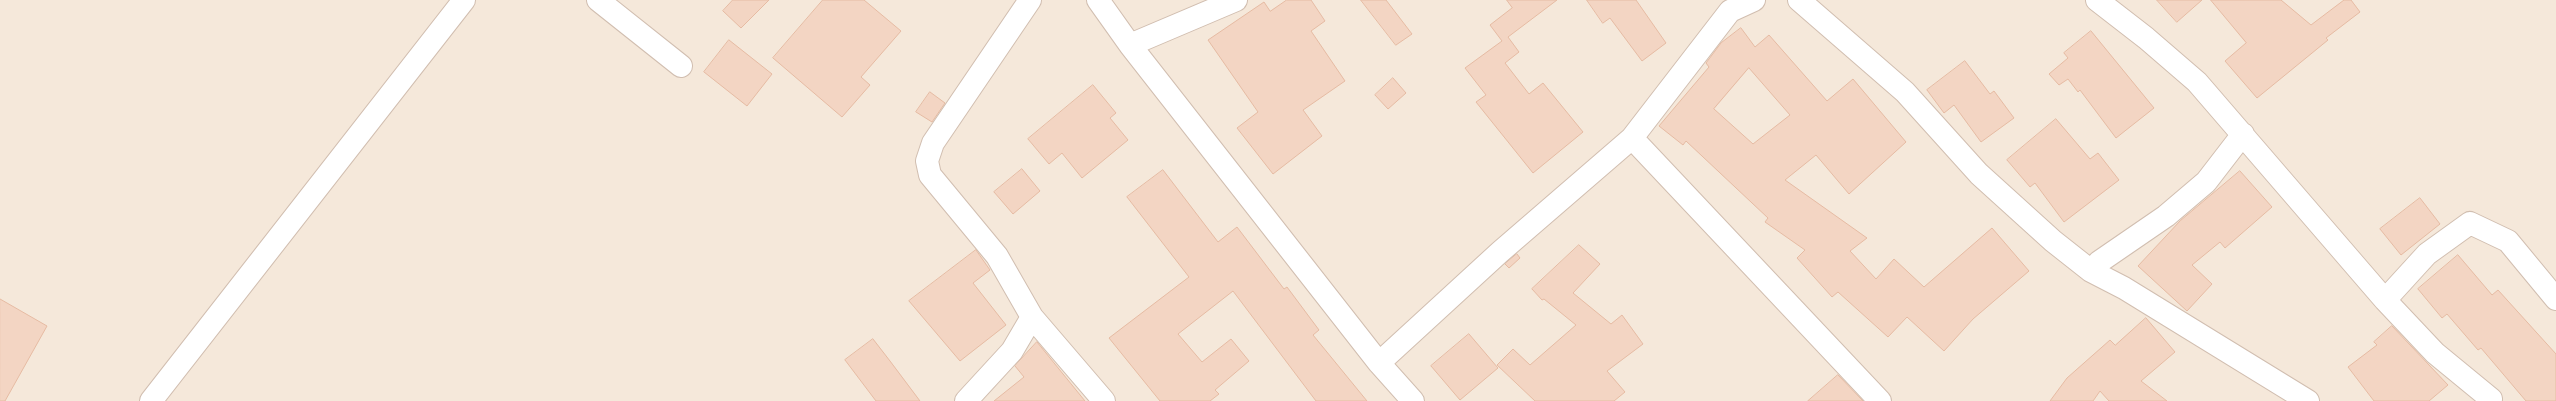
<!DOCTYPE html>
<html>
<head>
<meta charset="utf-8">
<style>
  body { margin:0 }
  canvas { display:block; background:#fdf6ec }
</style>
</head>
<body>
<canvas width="2556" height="401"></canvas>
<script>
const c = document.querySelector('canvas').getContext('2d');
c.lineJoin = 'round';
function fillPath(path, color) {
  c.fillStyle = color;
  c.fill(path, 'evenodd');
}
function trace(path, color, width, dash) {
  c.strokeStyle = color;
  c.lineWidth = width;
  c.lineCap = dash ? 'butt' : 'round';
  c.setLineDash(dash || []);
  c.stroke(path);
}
fillPath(new Path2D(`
  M 0,0 L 2556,0 L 2556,401 L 0,401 Z`), '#f5e8da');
const building = new Path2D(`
  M 733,0 L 769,0 L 741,28 L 723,11 Z
  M 823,0 L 864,0 L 901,31 L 861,77 L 870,85 L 842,117 L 773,58 Z
  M 1287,0 L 1311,0 L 1325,21 L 1311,31 L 1345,81 L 1303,110 L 1322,136 L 1273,174 L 1237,128 L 1258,112 L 1208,40 L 1264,2 L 1270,11 Z
  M 1361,0 L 1386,0 L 1412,34 L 1396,45 Z
  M 1507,0 L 1557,0 L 1508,37 L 1519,52 L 1505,63 L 1529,94 L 1543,83 L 1583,132 L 1533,173 L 1476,102 L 1486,95 L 1465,68 L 1502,41 L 1490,25 L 1512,8 Z
  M 1587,0 L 1636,0 L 1666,43 L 1642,61 L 1610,18 L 1603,23 Z
  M 2157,0 L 2202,0 L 2177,22 Z
  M 2211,0 L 2281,0 L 2311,25 L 2344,0 L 2351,0 L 2360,12 L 2326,38 L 2328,40 L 2257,98 L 2225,61 L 2246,43 Z
  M 1741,28 L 1755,47 L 1769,35 L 1827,101 L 1853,79 L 1906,142 L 1849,194 L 1816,155 L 1785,180 L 1867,238 L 1850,251 L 1876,279 L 1894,259 L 1924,287 L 1992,228 L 2029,271 L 1973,319 L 1944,351 L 1907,317 L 1888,337 L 1838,292 L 1832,297 L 1797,258 L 1805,250 L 1765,222 L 1768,218 L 1686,141 L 1683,145 L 1659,126 L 1709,67 L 1706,63 L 1721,43 ZM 1749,68 L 1790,115 L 1753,144 L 1714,109 Z
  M 2091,31 L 2154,108 L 2116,138 L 2080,90 L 2078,92 L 2068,79 L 2059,85 L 2049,74 L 2068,58 L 2064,53 Z
  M 729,40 L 772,74 L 747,106 L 704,72 Z
  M 1965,61 L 1990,94 L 1994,91 L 2014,118 L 1981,142 L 1954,105 L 1944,113 L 1927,90 Z
  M 1393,78 L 1406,93 L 1388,109 L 1375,95 Z
  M 1093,85 L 1116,113 L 1110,118 L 1128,140 L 1082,178 L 1062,153 L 1049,164 L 1028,139 Z
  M 930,92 L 945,103 L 932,122 L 916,112 Z
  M 2056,119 L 2090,159 L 2098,153 L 2119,180 L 2064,222 L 2035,183 L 2030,187 L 2007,160 Z
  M 1022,169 L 1040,191 L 1013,214 L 994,192 Z
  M 1163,170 L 1218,242 L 1237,227 L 1284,289 L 1287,287 L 1319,330 L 1313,335 L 1367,401 L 1316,401 L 1233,291 L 1178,334 L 1202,362 L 1231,339 L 1249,361 L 1215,390 L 1219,394 L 1210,401 L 1160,401 L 1109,338 L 1189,277 L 1127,197 Z
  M 2240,171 L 2272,207 L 2225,248 L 2220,242 L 2192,265 L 2212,284 L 2187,311 L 2138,266 L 2180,221 Z
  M 2420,198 L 2440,224 L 2401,255 L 2380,229 Z
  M 1579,245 L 1600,264 L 1573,293 L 1611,324 L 1622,315 L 1643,344 L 1607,371 L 1625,392 L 1614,401 L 1535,401 L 1497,365 L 1513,349 L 1530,365 L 1576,325 L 1544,299 L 1542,300 L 1532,289 Z
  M 976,250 L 990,270 L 973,283 L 1006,325 L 960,361 L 909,301 Z
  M 1517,254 L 1520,258 L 1509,268 L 1505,264 Z
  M 2458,255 L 2492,295 L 2498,290 L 2556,354 L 2556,401 L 2526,401 L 2481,348 L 2478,350 L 2447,314 L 2442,318 L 2418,289 Z
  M 0,299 L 47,326 L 5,401 L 0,401 Z
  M 2146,318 L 2175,352 L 2141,381 L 2167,401 L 2109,401 L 2100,391 L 2093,401 L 2050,401 L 2067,378 L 2110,340 L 2115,345 Z
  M 2392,326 L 2448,385 L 2429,401 L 2374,401 L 2348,367 L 2377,345 L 2374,342 Z
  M 1469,334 L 1498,368 L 1460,400 L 1431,366 Z
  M 873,339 L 890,361 L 920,401 L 876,401 L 845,360 Z
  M 1037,342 L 1085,401 L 994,401 L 1024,377 L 1015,366 Z
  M 1838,375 L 1863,401 L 1808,401 Z`);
fillPath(building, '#f3d5c3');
trace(building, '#e6bba3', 1);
const minor = new Path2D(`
  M 598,0 L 681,66
  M 1030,0 L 933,143 L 927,161 L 930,175 L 997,256 L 1032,317 L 1104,401
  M 1098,0 L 1130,45 L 1379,363 L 1413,401
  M 1799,0 L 1905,92 L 1979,174 L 2053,241 L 2091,271 L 2124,288 L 2308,401
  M 2097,0 L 2146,38 L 2197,82 L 2385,300 L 2435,353 L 2491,399
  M 1130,45 L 1236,0
  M 1632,138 L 1880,401
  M 2091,271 L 2099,262 L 2166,216 L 2206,182 L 2243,134
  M 2385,300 L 2427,254 L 2470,223 L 2508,241 L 2556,299
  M 1379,363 L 1500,252 L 1632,138 L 1730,11 L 1754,0
  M 151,401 L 464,0
  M 966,401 L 1012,351 L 1032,317`);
trace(minor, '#d1beb0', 24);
trace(minor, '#fff', 22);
</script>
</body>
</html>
